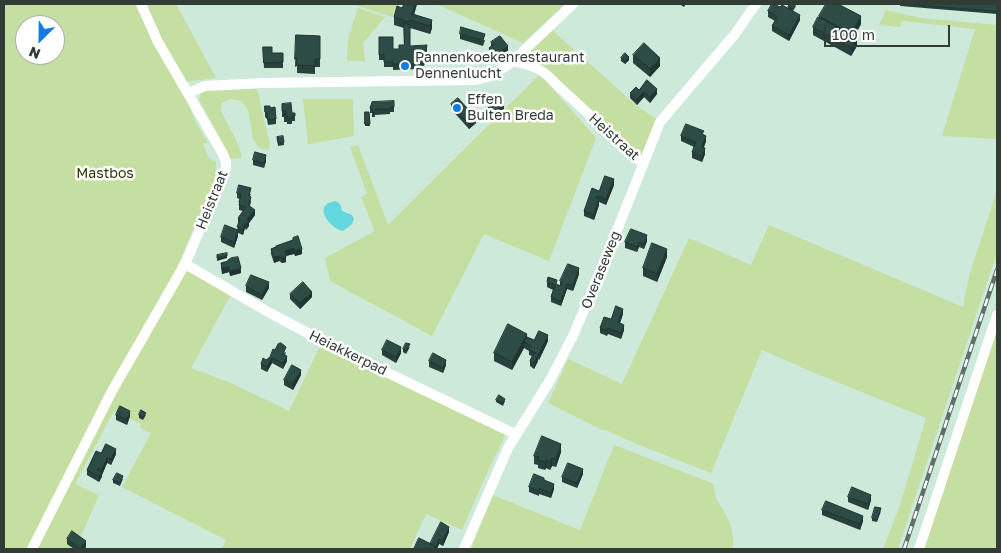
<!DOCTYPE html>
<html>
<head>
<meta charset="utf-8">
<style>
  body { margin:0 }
  #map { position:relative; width:1001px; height:553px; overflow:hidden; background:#cde9da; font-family:"Golos Text",sans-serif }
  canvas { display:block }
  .frame { position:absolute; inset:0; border:5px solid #313c36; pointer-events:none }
  .north { position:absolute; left:15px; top:15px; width:50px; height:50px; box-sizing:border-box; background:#fff; border:1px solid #adb1af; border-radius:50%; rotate:203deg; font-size:14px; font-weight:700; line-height:20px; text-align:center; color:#313c36 }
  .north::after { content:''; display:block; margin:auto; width:18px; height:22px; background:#0f7ce4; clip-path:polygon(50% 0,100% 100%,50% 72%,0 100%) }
  .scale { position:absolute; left:824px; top:25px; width:126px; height:22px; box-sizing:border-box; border:2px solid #313c36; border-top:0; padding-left:6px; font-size:15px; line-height:18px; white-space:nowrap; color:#313c36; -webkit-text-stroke:4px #fff; paint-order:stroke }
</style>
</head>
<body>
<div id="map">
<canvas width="1001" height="553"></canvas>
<div class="frame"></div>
<div class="north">N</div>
<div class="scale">100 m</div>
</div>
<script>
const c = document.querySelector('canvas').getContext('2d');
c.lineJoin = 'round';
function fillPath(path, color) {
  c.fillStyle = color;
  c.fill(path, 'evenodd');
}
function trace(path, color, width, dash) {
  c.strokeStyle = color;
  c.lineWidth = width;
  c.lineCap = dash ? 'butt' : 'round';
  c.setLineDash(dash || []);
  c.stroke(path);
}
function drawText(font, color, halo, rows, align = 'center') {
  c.font = font + ' "Golos Text",sans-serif';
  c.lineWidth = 5;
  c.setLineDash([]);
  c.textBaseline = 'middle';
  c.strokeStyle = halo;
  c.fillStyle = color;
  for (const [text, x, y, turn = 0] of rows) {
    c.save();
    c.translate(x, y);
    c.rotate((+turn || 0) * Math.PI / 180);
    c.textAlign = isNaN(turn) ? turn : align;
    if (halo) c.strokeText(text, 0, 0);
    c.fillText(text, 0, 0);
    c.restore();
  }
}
fillPath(new Path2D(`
  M 4,4 L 141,4 L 189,104 L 194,119 L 208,143 L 203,143 L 209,159 L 216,161 L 216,170 L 214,182 L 177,267 L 233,291 L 191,368 L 233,384 L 289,411 L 321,344 L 507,431 L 483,482 L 462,530 L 426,514 L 410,549 L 222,549 L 226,540 L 122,487 L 151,433 L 140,428 L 141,424 L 114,411 L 75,484 L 99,495 L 82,534 L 69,549 L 4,549 ZM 25,25 L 55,25 L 55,55 L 25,55 Z
  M 145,4 L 176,4 L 216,78 L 184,82 L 166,49 Z
  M 352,4 L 398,4 L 392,17 Z
  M 436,4 L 565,4 L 523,43 Z
  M 358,8 L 385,17 L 363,43 L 365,61 L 347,61 L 348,39 Z
  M 886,10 L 921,18 L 997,25 L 997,139 L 942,136 L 975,29 L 902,21 L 900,27 L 879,25 Z
  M 552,30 L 638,107 L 658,120 L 642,156 L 607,124 L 540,65 L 517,60 Z
  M 539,75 L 546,81 L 596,138 L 549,261 L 484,234 L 432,336 L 330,281 L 325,258 L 375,231 L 361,197 L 367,194 L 350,147 L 358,145 L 388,225 Z
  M 257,89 L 270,144 L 269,150 L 259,148 L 253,139 L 248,110 L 242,101 L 231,99 L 222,103 L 221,111 L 236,140 L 241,153 L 241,158 L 228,159 L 219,136 L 199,100 L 201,94 L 205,91 Z
  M 303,99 L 353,99 L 354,136 L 308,144 Z
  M 997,190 L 997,253 L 898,549 L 883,549 L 900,505 L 926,418 L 815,373 L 762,350 L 711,473 L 627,440 L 606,430 L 602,430 L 548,403 L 568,359 L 622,384 L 689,238 L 751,265 L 769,225 L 963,307 L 969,276 Z
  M 997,321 L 997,549 L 921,549 L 935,509 L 944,493 L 947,473 Z
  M 614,445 L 714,484 C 713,501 721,503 727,517 C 732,527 734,538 733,549 L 471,549 L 493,495 L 580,530 Z`), '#c5dea1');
fillPath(new Path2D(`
  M 335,201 C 341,203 341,206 342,211 L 352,215 L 354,219 L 352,224 L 343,231 C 334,230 316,212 327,204 C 330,202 333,202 335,201 Z`), '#63d8dd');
trace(new Path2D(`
  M 513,61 C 534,66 543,69 557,85 L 643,164
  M 188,93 L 205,86 L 262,83 L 476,80 L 491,76 L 513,61 L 573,4
  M 185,264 L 270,313 L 332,346 L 515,434
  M 32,549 L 112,391 L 185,264 L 226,169 L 226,162 L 223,154 L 158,42 L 141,4
  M 464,549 L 508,448 L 549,382 L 573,336 L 606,258 L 660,122 L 735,34 L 756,4
  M 919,549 L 997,315`), '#fff', 10);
const rail = new Path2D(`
  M 904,549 L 997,270`);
trace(rail, '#607068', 4.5);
trace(rail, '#fff', 2.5, [8]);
fillPath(new Path2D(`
  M 417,4 L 414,14 L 432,20 L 432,28 L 430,34 L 410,28 L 410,46 L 427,51 L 424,66 L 417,66 L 417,69 L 393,70 L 393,67 L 384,67 L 384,60 L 379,60 L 379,37 L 393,49 L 399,49 L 404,45 L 404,28 L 394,25 L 394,17 L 402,8 Z
  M 679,4 L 686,4 L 684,7 Z
  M 900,4 L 997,4 L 997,14 L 900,6 Z
  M 796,6 L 793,11 L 800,20 L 789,41 L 772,31 L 772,26 L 775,21 L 768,17 L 768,11 L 780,7 L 788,9 L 788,7 Z
  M 819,16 L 861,24 L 854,37 L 857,46 L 851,56 L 813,35 L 813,27 L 819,17 Z
  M 460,34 L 485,40 L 483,46 L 460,39 Z
  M 296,35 L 320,36 L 320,67 L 315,67 L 315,74 L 297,73 L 297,66 L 295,67 Z
  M 491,42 L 508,51 L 495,61 L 489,54 L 489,48 L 491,46 Z
  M 263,47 L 272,53 L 283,53 L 283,68 L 264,68 Z
  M 633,55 L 660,66 L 650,77 L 633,63 Z
  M 621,58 L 629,60 L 625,64 L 621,61 Z
  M 639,90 L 657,94 L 650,103 L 644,97 L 637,105 L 630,98 L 630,93 Z
  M 394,101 L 394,112 L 390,112 L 390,114 L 375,115 L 375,117 L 372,117 L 372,113 L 370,113 L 370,108 Z
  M 282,104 L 295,116 L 295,121 L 292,121 L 292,124 L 287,124 L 287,122 L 284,122 L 284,117 L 282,117 Z
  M 451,104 L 476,123 L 469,129 L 451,109 Z
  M 490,104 L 504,109 L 492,119 L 487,114 L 487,109 L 490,106 Z
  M 265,106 L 276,119 L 276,124 L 268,125 L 267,119 L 265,117 Z
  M 365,112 L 369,112 L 370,126 L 365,126 Z
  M 704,135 L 706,141 L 704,147 L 705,154 L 702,162 L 692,158 L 692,152 L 694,147 L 681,141 L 681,136 Z
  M 277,137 L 284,142 L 284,145 L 278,146 Z
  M 253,160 L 266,161 L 264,168 L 253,165 Z
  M 614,185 L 606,205 L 599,202 L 599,205 L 594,220 L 584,216 L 584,211 L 599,191 Z
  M 237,193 L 251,194 L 250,196 L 251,202 L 250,206 L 255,215 L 249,223 L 249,226 L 246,230 L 245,228 L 243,235 L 238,233 L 238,236 L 234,248 L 221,242 L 221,237 L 237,230 L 239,224 L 238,223 L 238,218 L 243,211 L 239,210 L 239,202 L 240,199 L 237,198 Z
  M 293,238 L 302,254 L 295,256 L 294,254 L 286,256 L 286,262 L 282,263 L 279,261 L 274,263 L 271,254 L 271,249 L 276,247 L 276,246 L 293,240 Z
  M 647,241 L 644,249 L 639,247 L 637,252 L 625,248 L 625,242 Z
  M 667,257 L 657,282 L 643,276 L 643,268 Z
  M 221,263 L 241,273 L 230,276 L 229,272 L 222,274 L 221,268 Z
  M 579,274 L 573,291 L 567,289 L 561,306 L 551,302 L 551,297 L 553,290 L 547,287 L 547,282 L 560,286 L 560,281 Z
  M 246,286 L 269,288 L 262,300 L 246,292 Z
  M 290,294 L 312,297 L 300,309 L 290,299 Z
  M 623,314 L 620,323 L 624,330 L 621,339 L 608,334 L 607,336 L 600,333 L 600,328 L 611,319 Z
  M 527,337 L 534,340 L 548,341 L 539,360 L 538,359 L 538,361 L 534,369 L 530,366 L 530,361 L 532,356 L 529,355 L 529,351 L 524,348 L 512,370 L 494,361 L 494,353 Z
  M 410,347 L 406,354 L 403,352 L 403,349 Z
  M 382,350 L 401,353 L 396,363 L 382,355 Z
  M 286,352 L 285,355 L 287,361 L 283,369 L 272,363 L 267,372 L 261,369 L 261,364 L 266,360 Z
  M 429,361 L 446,365 L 443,373 L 429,367 Z
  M 301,375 L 293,390 L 284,385 L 284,380 Z
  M 496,400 L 505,401 L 503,406 L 496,402 Z
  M 116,415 L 130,416 L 127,425 L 116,420 Z
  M 139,415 L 146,415 L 143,420 L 139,418 Z
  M 561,452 L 556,467 L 552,466 L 550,470 L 546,468 L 545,470 L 538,468 L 538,465 L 534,464 L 534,456 Z
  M 101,453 L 116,454 L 111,465 L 107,463 L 99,482 L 87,475 L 87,470 Z
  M 583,474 L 577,488 L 562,482 L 562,477 Z
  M 123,479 L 120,486 L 113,483 L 113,480 Z
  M 544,480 L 554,489 L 551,498 L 539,494 L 539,496 L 529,492 L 529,487 Z
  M 848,497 L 871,500 L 868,510 L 848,502 Z
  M 822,510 L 863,521 L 860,530 L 822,515 Z
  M 881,511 L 877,522 L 872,521 L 872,518 Z
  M 449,532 L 443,546 L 439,544 L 437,549 L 414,549 L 430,544 Z
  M 67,539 L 86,547 L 84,549 L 74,549 L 67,544 Z`), '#28413c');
fillPath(new Path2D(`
  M 415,4 L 417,4 L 412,22 L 412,14 Z
  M 800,15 L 800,20 L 789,41 L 789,35 Z
  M 861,16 L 861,24 L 851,42 L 851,34 Z
  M 432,20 L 432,28 L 430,34 L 430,26 Z
  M 857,38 L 857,46 L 851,56 L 851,48 Z
  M 427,45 L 427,51 L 424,66 L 424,61 Z
  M 508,46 L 508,51 L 495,61 L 495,56 Z
  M 629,57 L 629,60 L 625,64 L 625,61 Z
  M 660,58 L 660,66 L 650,77 L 650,69 Z
  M 657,89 L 657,94 L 650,103 L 650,97 Z
  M 644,92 L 644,97 L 637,105 L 637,99 Z
  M 504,104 L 504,109 L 492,119 L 492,114 Z
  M 476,118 L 476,123 L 469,129 L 469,124 Z
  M 706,136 L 706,141 L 702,152 L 702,147 Z
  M 705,148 L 705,154 L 702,162 L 702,157 Z
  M 266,155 L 266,161 L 264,168 L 264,163 Z
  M 614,179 L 614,185 L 606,205 L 606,199 Z
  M 599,199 L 599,205 L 594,220 L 594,215 Z
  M 255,210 L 255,215 L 249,223 L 249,226 L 246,230 L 246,224 L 247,219 Z
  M 245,223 L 245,228 L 243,235 L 243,229 Z
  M 238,230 L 238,236 L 234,248 L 234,242 Z
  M 647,235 L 647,241 L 644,249 L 644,244 Z
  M 639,242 L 639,247 L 637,252 L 637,247 Z
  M 294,248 L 294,254 L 285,256 L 285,251 Z
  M 302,249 L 302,254 L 295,256 L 295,251 Z
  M 667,249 L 667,257 L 657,282 L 657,274 Z
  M 227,256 L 227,258 L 217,261 L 217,258 Z
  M 279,256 L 279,261 L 274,263 L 274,257 Z
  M 286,257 L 286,262 L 282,263 L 282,258 Z
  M 229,267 L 229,272 L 222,274 L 222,268 Z
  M 241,268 L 241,273 L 230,276 L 230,271 Z
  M 579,268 L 579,274 L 573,291 L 573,286 Z
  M 269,282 L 269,288 L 262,300 L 262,295 Z
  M 567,284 L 567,289 L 561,306 L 561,301 Z
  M 312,292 L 312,297 L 300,309 L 300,303 Z
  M 623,309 L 623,314 L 618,328 L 618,322 Z
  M 624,325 L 624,330 L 621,339 L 621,333 Z
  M 527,334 L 527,342 L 524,342 L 524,348 L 512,370 L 512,362 Z
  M 548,335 L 548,341 L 539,360 L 539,354 Z
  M 401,347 L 401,353 L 396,363 L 396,357 Z
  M 538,354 L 538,361 L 534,369 L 534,363 Z
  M 287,356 L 287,361 L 283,369 L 283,363 Z
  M 272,358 L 272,363 L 267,372 L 267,367 Z
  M 446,360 L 446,365 L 443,373 L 443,368 Z
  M 301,370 L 301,375 L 293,390 L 293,384 Z
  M 130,411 L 130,416 L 127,425 L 127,419 Z
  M 561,444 L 561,452 L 556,467 L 556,459 Z
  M 116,449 L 116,454 L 111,465 L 111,459 Z
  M 107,458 L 107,463 L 102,475 L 102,470 Z
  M 552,458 L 552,466 L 550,470 L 550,462 Z
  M 546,460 L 546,468 L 545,470 L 545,462 Z
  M 583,469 L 583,474 L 577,488 L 577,483 Z
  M 102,472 L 102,477 L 99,482 L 99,476 Z
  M 554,484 L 554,489 L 551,498 L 551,493 Z
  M 871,495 L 871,500 L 868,510 L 868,504 Z
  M 863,516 L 863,521 L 860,530 L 860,524 Z
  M 449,527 L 449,532 L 443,546 L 443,540 Z
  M 439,539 L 439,544 L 437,549 L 435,549 Z
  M 86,541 L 86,547 L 84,549 L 80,549 Z`), '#203531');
const building = new Path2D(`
  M 404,4 L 415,4 L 412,14 L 432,20 L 430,26 L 410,20 L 409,22 L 394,17 L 397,6 L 402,8 Z
  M 772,4 L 774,4 L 780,7 L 782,5 L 800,15 L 789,35 L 772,26 L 777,17 L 768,11 Z
  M 790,4 L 796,4 L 793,9 L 788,7 Z
  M 826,4 L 838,4 L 861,16 L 851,34 L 819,16 Z
  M 902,4 L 997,4 L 997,11 Z
  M 818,17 L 857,38 L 851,48 L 813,27 Z
  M 404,23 L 410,25 L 410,46 L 427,45 L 424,61 L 417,61 L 417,64 L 393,64 L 393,62 L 384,62 L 384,54 L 379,55 L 379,37 L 393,37 L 393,49 L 399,49 L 399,45 L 404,45 Z
  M 461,27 L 485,34 L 483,40 L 460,34 Z
  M 296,35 L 320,36 L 320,59 L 315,59 L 315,66 L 297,65 L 297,58 L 295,59 Z
  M 500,36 L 508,46 L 495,56 L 489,48 L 493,45 L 491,42 Z
  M 644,43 L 660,58 L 650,69 L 633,55 Z
  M 263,47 L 272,47 L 272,53 L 283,53 L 283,62 L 264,63 Z
  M 625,53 L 629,57 L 625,61 L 621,58 Z
  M 647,80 L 657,89 L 650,97 L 644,92 L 637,99 L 630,93 L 636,87 L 639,90 Z
  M 458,98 L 476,118 L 469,124 L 451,104 Z
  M 499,98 L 504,104 L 492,114 L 487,109 L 491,105 L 490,104 Z
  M 394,101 L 394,107 L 390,107 L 390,109 L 375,109 L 375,112 L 372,112 L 372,108 L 370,108 L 372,102 Z
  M 291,103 L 292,113 L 295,113 L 295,116 L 292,116 L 292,118 L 287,119 L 287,116 L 284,116 L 284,114 L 287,114 L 286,111 L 282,111 L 282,104 Z
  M 265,106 L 270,106 L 270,108 L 275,107 L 276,119 L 268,120 L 267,113 L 265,112 Z
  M 365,112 L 369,112 L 370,124 L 365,124 Z
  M 686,124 L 704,131 L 702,134 L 706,136 L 702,147 L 705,148 L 702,157 L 692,152 L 696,142 L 681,136 Z
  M 283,136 L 284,142 L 278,143 L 277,137 Z
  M 255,152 L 266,155 L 264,163 L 253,160 Z
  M 605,176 L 614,179 L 606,199 L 597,196 L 596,198 L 599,199 L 594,215 L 584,211 L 592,188 L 599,191 Z
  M 239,185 L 251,188 L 249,196 L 251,197 L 248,205 L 255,210 L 247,219 L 249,221 L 246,224 L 245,223 L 243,229 L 237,227 L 240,219 L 238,218 L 246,207 L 239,205 L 240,202 L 239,202 L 241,194 L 237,193 Z
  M 225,225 L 238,230 L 234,242 L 221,237 Z
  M 631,229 L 647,235 L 644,244 L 639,242 L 637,247 L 625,242 Z
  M 298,236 L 302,249 L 295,251 L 294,248 L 285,251 L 286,257 L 282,258 L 279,256 L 274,257 L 271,249 L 276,247 L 276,246 L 293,240 L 293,238 Z
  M 652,243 L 667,249 L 657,274 L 643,268 Z
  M 227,253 L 227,256 L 217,258 L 217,255 Z
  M 238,257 L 241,268 L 230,271 L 229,267 L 222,268 L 221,263 L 228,261 L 228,260 L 231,258 Z
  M 568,264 L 579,268 L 573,286 L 567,284 L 561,301 L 551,297 L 555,285 L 547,282 L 548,277 L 557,280 L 556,284 L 561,286 L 562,282 L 560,281 Z
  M 251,275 L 269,282 L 262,295 L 246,286 Z
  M 303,282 L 312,292 L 300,303 L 290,294 Z
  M 616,306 L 623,309 L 618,322 L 624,325 L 621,333 L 608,328 L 607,331 L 600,328 L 604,317 L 611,319 Z
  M 508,324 L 527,334 L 512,362 L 494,353 Z
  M 539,331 L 548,335 L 539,354 L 538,354 L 537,355 L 538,356 L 534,363 L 530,361 L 533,354 L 535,354 L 536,353 L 529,350 L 531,346 L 524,342 L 527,337 L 534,340 Z
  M 387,340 L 401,347 L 396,357 L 382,350 Z
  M 281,343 L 286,347 L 283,354 L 287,356 L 283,363 L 272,358 L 267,367 L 261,364 L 263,358 L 266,360 L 270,357 L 273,349 L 275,350 L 278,344 Z
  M 406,343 L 410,344 L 406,351 L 403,349 Z
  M 433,353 L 446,360 L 443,368 L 429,361 Z
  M 292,365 L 301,370 L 293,384 L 284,380 Z
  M 499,395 L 505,399 L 503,403 L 496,400 Z
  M 120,406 L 130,411 L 127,419 L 116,415 Z
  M 141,410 L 146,413 L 143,417 L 139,415 Z
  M 542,436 L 561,444 L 556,459 L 552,458 L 550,462 L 546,460 L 545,462 L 538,460 L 539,457 L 534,456 Z
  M 106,444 L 116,449 L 111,459 L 107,458 L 102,470 L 98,468 L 97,470 L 102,472 L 99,476 L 87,470 L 96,451 L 101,453 Z
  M 568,463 L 583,469 L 577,483 L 562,477 Z
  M 117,473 L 123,476 L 120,483 L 113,480 Z
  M 534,474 L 544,478 L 544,480 L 554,484 L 551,493 L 539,488 L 539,491 L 529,487 Z
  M 852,487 L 871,495 L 868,504 L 848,497 Z
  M 826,501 L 863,516 L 860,524 L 822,510 Z
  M 875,507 L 881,508 L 877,520 L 872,518 Z
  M 441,522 L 449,527 L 443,540 L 439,539 L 435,548 L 435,546 L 430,544 Z
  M 72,531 L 86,541 L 80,549 L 67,539 Z
  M 419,538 L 435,546 L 433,549 L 414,549 Z`);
fillPath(building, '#2e4c46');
trace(building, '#203531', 1);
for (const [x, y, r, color] of [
  [405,66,5,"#0f7ce4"],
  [457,108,5,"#0f7ce4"]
]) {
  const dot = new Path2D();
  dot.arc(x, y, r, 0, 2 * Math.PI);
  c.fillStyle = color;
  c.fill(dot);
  trace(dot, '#fff', 2);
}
drawText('14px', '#313c36', '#fff', [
  ["Pannenkoekenrestaurant",415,58],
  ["Dennenlucht",415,74],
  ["Effen",467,100],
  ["Buiten Breda",467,116]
], 'left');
drawText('14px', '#313c36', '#fff', [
  ["Heistraat",614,137,42],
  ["Heistraat",212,200,-68],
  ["Overaseweg",601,270,-68],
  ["Heiakkerpad",348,353,26]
]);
drawText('14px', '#2b3c02', '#fff', [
  ["Mastbos",105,174]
]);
</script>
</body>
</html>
